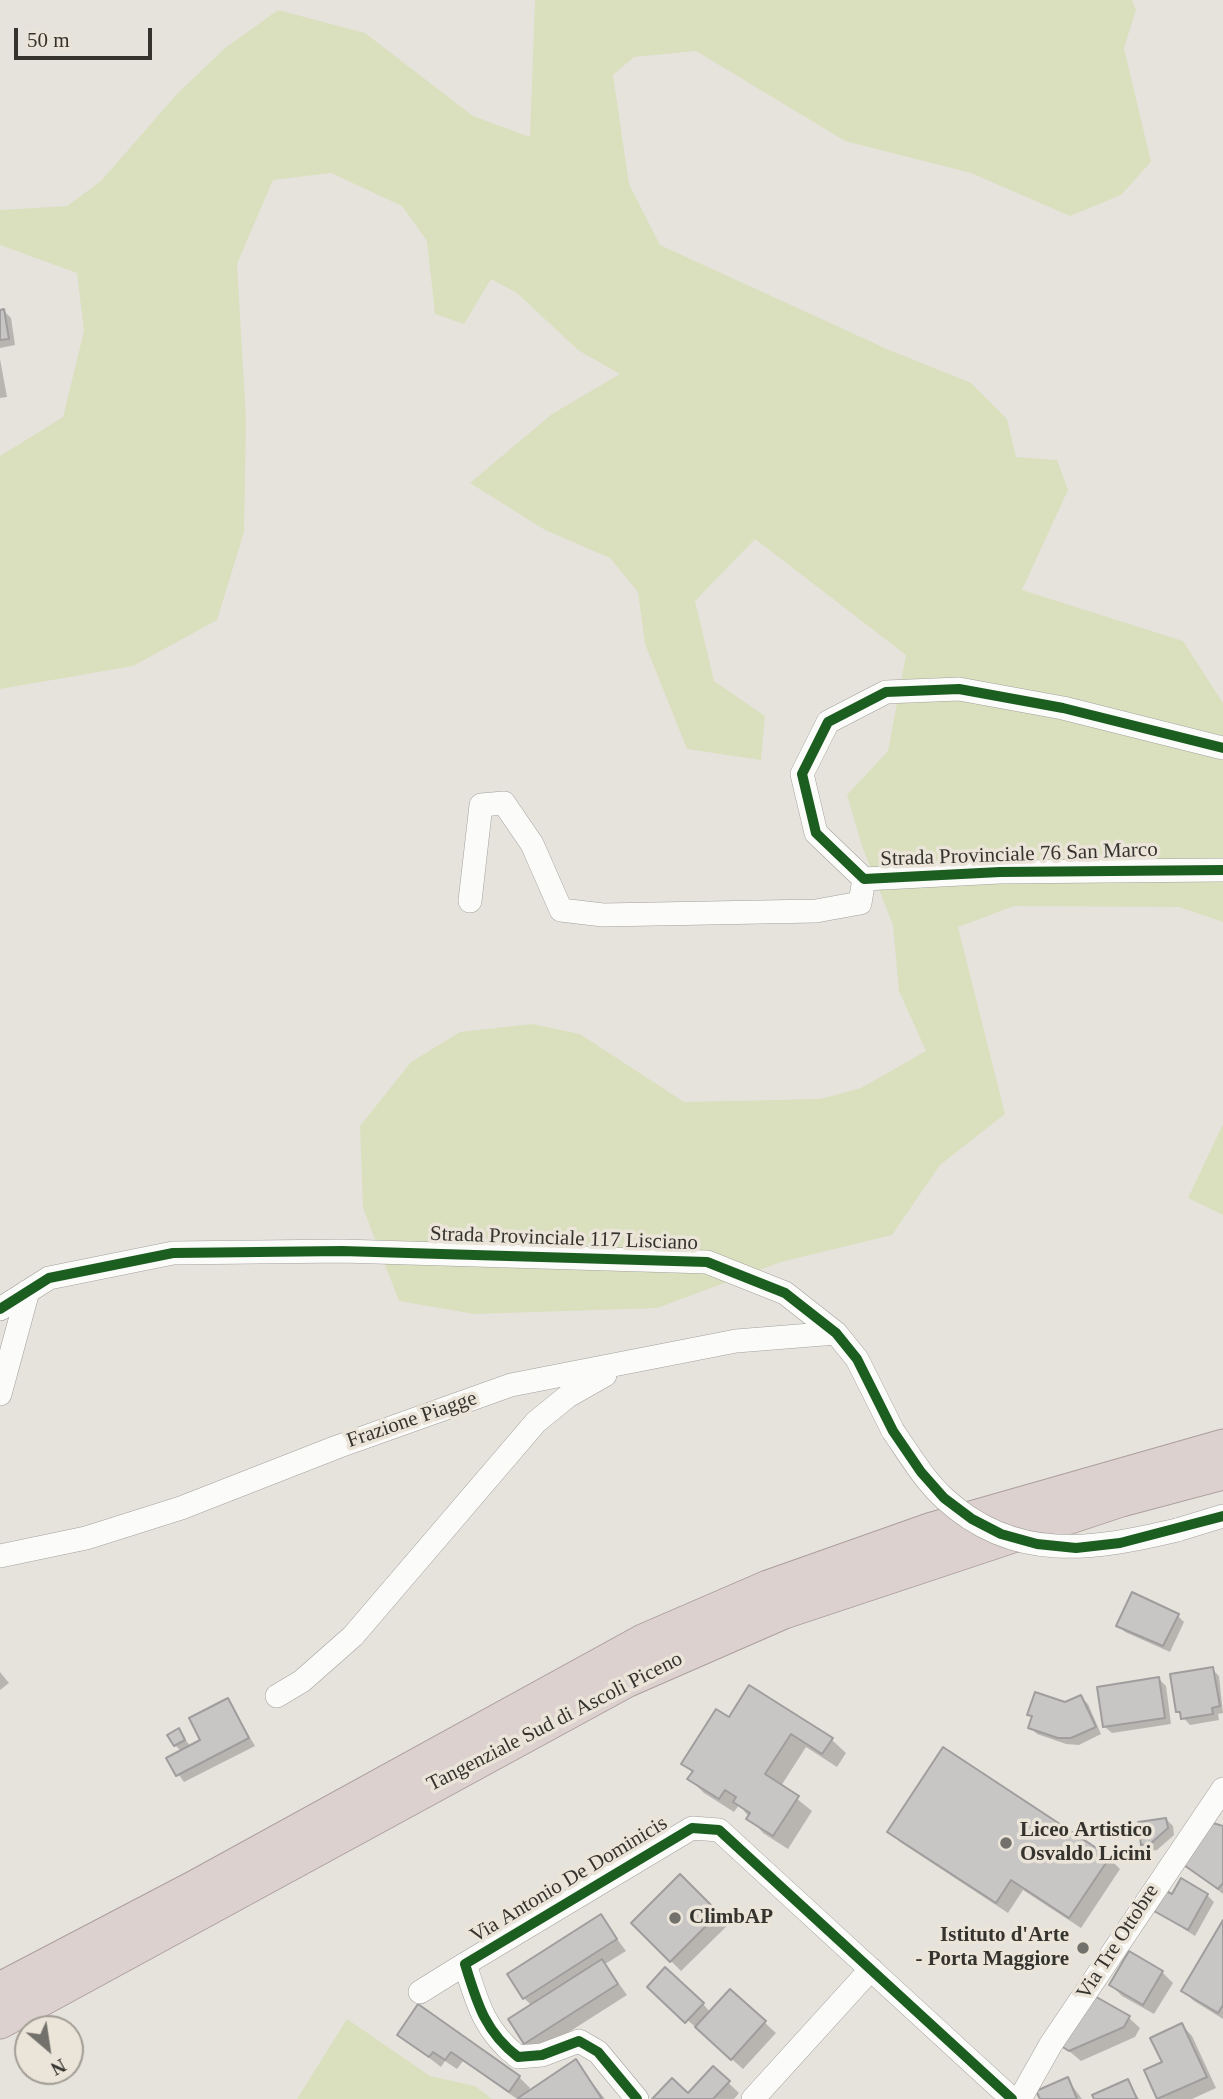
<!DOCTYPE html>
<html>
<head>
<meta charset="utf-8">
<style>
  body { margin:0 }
  #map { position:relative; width:1223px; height:2099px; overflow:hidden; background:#e6e3dd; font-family:Georgia,serif }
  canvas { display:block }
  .north { position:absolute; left:14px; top:2015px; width:70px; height:70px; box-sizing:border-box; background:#eae4d9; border:2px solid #a29d95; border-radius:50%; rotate:151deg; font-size:19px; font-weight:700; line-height:28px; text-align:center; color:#35332e }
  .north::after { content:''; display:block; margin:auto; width:24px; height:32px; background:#73716b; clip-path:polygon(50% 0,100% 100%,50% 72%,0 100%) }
  .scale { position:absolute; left:14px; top:28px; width:138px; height:32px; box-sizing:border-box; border:4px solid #35332e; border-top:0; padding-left:9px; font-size:21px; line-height:24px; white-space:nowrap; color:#35332e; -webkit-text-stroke:5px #eae4d9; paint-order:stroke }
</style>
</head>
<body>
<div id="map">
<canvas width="1223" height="2099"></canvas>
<div class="north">N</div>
<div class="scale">50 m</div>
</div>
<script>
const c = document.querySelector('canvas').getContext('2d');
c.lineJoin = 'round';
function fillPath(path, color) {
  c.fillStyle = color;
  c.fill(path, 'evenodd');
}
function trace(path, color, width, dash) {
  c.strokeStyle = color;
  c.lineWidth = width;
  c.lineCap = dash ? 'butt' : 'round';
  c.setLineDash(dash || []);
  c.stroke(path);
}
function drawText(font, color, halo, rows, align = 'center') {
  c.font = font + ' Georgia,serif';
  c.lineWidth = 7;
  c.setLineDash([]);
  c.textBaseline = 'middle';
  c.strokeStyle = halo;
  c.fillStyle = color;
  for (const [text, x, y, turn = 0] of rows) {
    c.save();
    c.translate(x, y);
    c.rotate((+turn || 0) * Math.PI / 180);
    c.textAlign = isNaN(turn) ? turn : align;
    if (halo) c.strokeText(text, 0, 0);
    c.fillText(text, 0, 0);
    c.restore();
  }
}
fillPath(new Path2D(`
  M 535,0 L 1132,0 L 1136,10 L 1124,48 L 1151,162 L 1121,195 L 1070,216 L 971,173 L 845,141 L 696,51 L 634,57 L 613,75 L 629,184 L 660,245 L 887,349 L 971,383 L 1007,419 L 1016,457 L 1057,460 L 1068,490 L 1022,590 L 1183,641 L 1223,703 L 1223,922 L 1179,907 L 1014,906 L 958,927 L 1005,1114 L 940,1165 L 892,1235 L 781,1262 L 657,1308 L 474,1314 L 399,1301 L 363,1208 L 360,1126 L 411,1062 L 460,1032 L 532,1024 L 580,1034 L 684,1102 L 820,1099 L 861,1088 L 926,1051 L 899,991 L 893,925 L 862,846 L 847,795 L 888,751 L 906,655 L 755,539 L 695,601 L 714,681 L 765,716 L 761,760 L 687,749 L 645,644 L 638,592 L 610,558 L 545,530 L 470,483 L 552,414 L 620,374 L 578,350 L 517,293 L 491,279 L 464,324 L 435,314 L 427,241 L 402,206 L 331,173 L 273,180 L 237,264 L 246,419 L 244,532 L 217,620 L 133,666 L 0,689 L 0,456 L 63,417 L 84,331 L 77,273 L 0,245 L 0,210 L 67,206 L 101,181 L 176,95 L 225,48 L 278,10 L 365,33 L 473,116 L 530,137 Z
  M 1223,1124 L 1223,1215 L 1188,1198 Z
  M 347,2019 L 430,2076 L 475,2086 L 492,2099 L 297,2099 Z`), '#dae0be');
fillPath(new Path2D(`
  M 0,311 L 4,311 L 11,318 L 15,345 L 0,348 Z
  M 0,359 L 7,397 L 0,398 Z
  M 1178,1616 L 1184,1622 L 1170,1652 L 1125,1632 L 1118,1625 Z
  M 1212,1669 L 1219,1676 L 1223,1713 L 1218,1714 L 1219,1720 L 1190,1725 L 1178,1712 Z
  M 0,1672 L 9,1683 L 0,1690 Z
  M 1159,1679 L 1166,1686 L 1171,1724 L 1112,1733 L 1105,1727 Z
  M 1081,1697 L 1088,1704 L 1101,1734 L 1079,1745 L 1066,1744 L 1037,1734 L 1030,1727 L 1033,1718 L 1029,1714 Z
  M 228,1700 L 255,1746 L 184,1782 L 168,1759 L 182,1752 L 175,1745 L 178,1730 L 191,1747 L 202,1741 Z
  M 730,1720 L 831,1739 L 846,1753 L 837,1767 L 806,1747 L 781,1786 L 812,1811 L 788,1849 L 763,1833 L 739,1805 L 734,1812 L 704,1793 L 690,1779 L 693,1773 L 683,1764 Z
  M 1166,1819 L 1173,1826 L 1174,1835 L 1157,1850 L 1150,1851 L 1143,1844 Z
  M 1223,1828 L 1223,1894 L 1184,1863 Z
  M 890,1832 L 1109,1858 L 1120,1869 L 1081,1928 L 1023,1890 L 1008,1913 L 900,1842 Z
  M 680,1877 L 728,1925 L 681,1971 L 633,1923 Z
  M 1207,1895 L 1214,1902 L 1195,1936 L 1156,1911 Z
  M 600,1916 L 626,1951 L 605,1964 L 627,1995 L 536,2053 L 526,2043 L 532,2006 L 524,1998 Z
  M 1223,1924 L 1223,2019 L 1194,2001 L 1183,1991 Z
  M 1162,1972 L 1173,1983 L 1154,2014 L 1122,1996 L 1111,1985 Z
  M 650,1987 L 703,2004 L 711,2013 L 730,1991 L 776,2033 L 743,2069 Z
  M 1092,1996 L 1129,2018 L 1140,2028 L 1135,2037 L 1081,2061 L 1063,2046 Z
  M 419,2007 L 519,2077 L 530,2088 L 525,2095 L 576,2062 L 605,2099 L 517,2099 L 463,2061 L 457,2069 L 445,2061 L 441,2067 L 399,2035 Z
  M 1182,2025 L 1192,2036 L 1216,2088 L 1192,2099 L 1160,2099 L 1146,2071 L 1164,2063 Z
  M 713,2068 L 739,2093 L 734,2099 L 655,2099 L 688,2095 Z
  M 1067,2079 L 1082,2099 L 1042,2099 Z
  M 1127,2081 L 1139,2099 L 1096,2099 Z`), '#0003');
const building = new Path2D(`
  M 4,309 L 9,339 L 0,340 L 0,310 Z
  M 1132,1592 L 1179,1614 L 1163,1646 L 1116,1626 Z
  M 1213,1667 L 1220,1706 L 1212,1708 L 1213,1714 L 1181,1719 L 1180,1712 L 1176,1712 L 1170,1674 Z
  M 1159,1677 L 1165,1718 L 1103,1727 L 1097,1687 Z
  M 749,1685 L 833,1738 L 822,1754 L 791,1734 L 765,1774 L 799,1796 L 773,1836 L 746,1819 L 750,1813 L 733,1802 L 736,1797 L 725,1790 L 719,1799 L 687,1779 L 693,1771 L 681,1764 L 716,1709 L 729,1717 Z
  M 1035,1692 L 1065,1702 L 1081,1695 L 1096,1727 L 1071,1738 L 1058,1738 L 1028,1728 L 1032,1716 L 1027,1715 Z
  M 228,1698 L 249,1738 L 176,1776 L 166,1758 L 200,1740 L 189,1718 Z
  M 179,1728 L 185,1740 L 174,1746 L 167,1735 Z
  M 943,1747 L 1110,1857 L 1069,1918 L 1011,1880 L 996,1903 L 887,1832 Z
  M 1166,1818 L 1168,1828 L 1150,1844 L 1141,1845 L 1138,1822 Z
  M 1213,1823 L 1223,1826 L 1223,1883 L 1218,1889 L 1181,1863 Z
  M 680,1874 L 719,1913 L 670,1962 L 631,1923 Z
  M 1181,1878 L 1208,1894 L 1188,1930 L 1154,1911 L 1166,1891 L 1172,1894 Z
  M 601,1914 L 617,1939 L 523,1999 L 507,1974 Z
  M 1223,1920 L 1223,2005 L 1218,2013 L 1181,1991 Z
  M 1129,1951 L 1163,1971 L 1143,2005 L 1109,1985 Z
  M 602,1959 L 618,1984 L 524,2044 L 508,2019 Z
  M 665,1967 L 704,2003 L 685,2023 L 647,1987 Z
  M 730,1989 L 766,2021 L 731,2060 L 695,2027 Z
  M 1091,1994 L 1130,2016 L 1124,2027 L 1069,2051 L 1061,2046 Z
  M 418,2004 L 520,2076 L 509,2092 L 451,2052 L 445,2060 L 433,2052 L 429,2057 L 397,2035 Z
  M 1182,2023 L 1207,2077 L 1157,2099 L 1144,2070 L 1162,2062 L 1150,2038 Z
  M 576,2059 L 602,2099 L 519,2099 L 518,2098 Z
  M 713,2066 L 730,2081 L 713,2099 L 652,2099 L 672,2078 L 688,2093 Z
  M 1068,2077 L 1077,2099 L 1040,2099 L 1036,2091 Z
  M 1128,2079 L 1137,2099 L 1094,2099 L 1092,2095 Z`);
fillPath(building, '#c8c6c5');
trace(building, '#9f9d9d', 2);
const minor = new Path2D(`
  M 1223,748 L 1063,708 L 959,689 L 886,692 L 828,722 L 802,774 L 816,833 L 864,879 L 1000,872 L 1223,870
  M 470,901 L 481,805 L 504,803 L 532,844 L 561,910 L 603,915 L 816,911 L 860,903 L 864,879
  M 0,1309 L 49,1278 L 173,1253 L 342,1251 L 707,1262 L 785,1293 L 836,1333 L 857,1359 L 893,1431
  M 0,1394 L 28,1291
  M 1177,1530 L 1223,1516
  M 0,1556 L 86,1538 L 181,1508 L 337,1447 L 511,1385 L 736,1341 L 836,1333
  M 277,1696 L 302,1681 L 353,1636 L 536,1422 L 568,1396 L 605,1375
  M 420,1992 L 465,1964
  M 637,2099 L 598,2052 L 579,2041 L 542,2055 L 518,2057 C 485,2032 477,2003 465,1964 L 692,1828 L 719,1830 L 1012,2099
  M 753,2099 L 871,1969
  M 1020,2099 L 1051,2044 L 1223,1789`);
const highway = new Path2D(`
  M 0,1989 L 195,1887 L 643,1641 L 768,1587 L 932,1529 L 1223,1446
  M 0,2022 L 626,1681 L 784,1612 L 1121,1500 L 1223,1473`);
trace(minor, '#a3a09c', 24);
trace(highway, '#ac9f9a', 35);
trace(minor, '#fbfbfa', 23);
trace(highway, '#ddd1cf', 33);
const minorBridge = new Path2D(`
  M 893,1431 C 909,1454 924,1480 945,1499 C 1015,1563 1093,1550 1177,1530`);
trace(minorBridge, '#a3a09c', 24, []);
trace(minorBridge, '#fbfbfa', 23);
trace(new Path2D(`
  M 1223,748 L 1063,708 L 959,689 L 886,692 L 828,722 L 802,774 L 816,833 L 864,879 L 1000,872 L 1223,870
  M 0,1309 L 49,1278 L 173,1253 L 342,1251 L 707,1262 L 785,1293 L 836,1333 L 857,1359 L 893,1431 L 921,1472 L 944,1498 L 972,1519 L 1001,1534 L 1037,1544 L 1076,1548 L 1120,1543 L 1223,1516
  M 637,2099 L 598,2052 L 579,2041 L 542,2055 L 518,2057 C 485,2032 477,2003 465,1964 L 692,1828 L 719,1830 L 1012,2099`), '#1b5e20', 10);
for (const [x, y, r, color] of [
  [1006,1843,7,"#73716b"],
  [675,1918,7,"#73716b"],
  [1083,1948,7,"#73716b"]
]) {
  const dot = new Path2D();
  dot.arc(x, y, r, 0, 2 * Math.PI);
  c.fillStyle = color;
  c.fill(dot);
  trace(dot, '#eae4d9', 2.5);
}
drawText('21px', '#35332e', '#eae4d9', [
  ["Strada Provinciale 76 San Marco",1019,855,-2],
  ["Strada Provinciale 117 Lisciano",564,1239,2],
  ["Frazione Piagge",412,1420,-19],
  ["Tangenziale Sud di Ascoli Piceno",555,1722,-27],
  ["Via Antonio De Dominicis",569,1880,-31],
  ["Via Tre Ottobre",1118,1942,-57]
]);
drawText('bold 21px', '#35332e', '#eae4d9', [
  ["Liceo Artistico",1020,1831],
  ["Osvaldo Licini",1020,1855],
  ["ClimbAP",689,1918],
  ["Istituto d'Arte",1069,1936,"right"],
  ["- Porta Maggiore",1069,1960,"right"]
], 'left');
</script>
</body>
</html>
